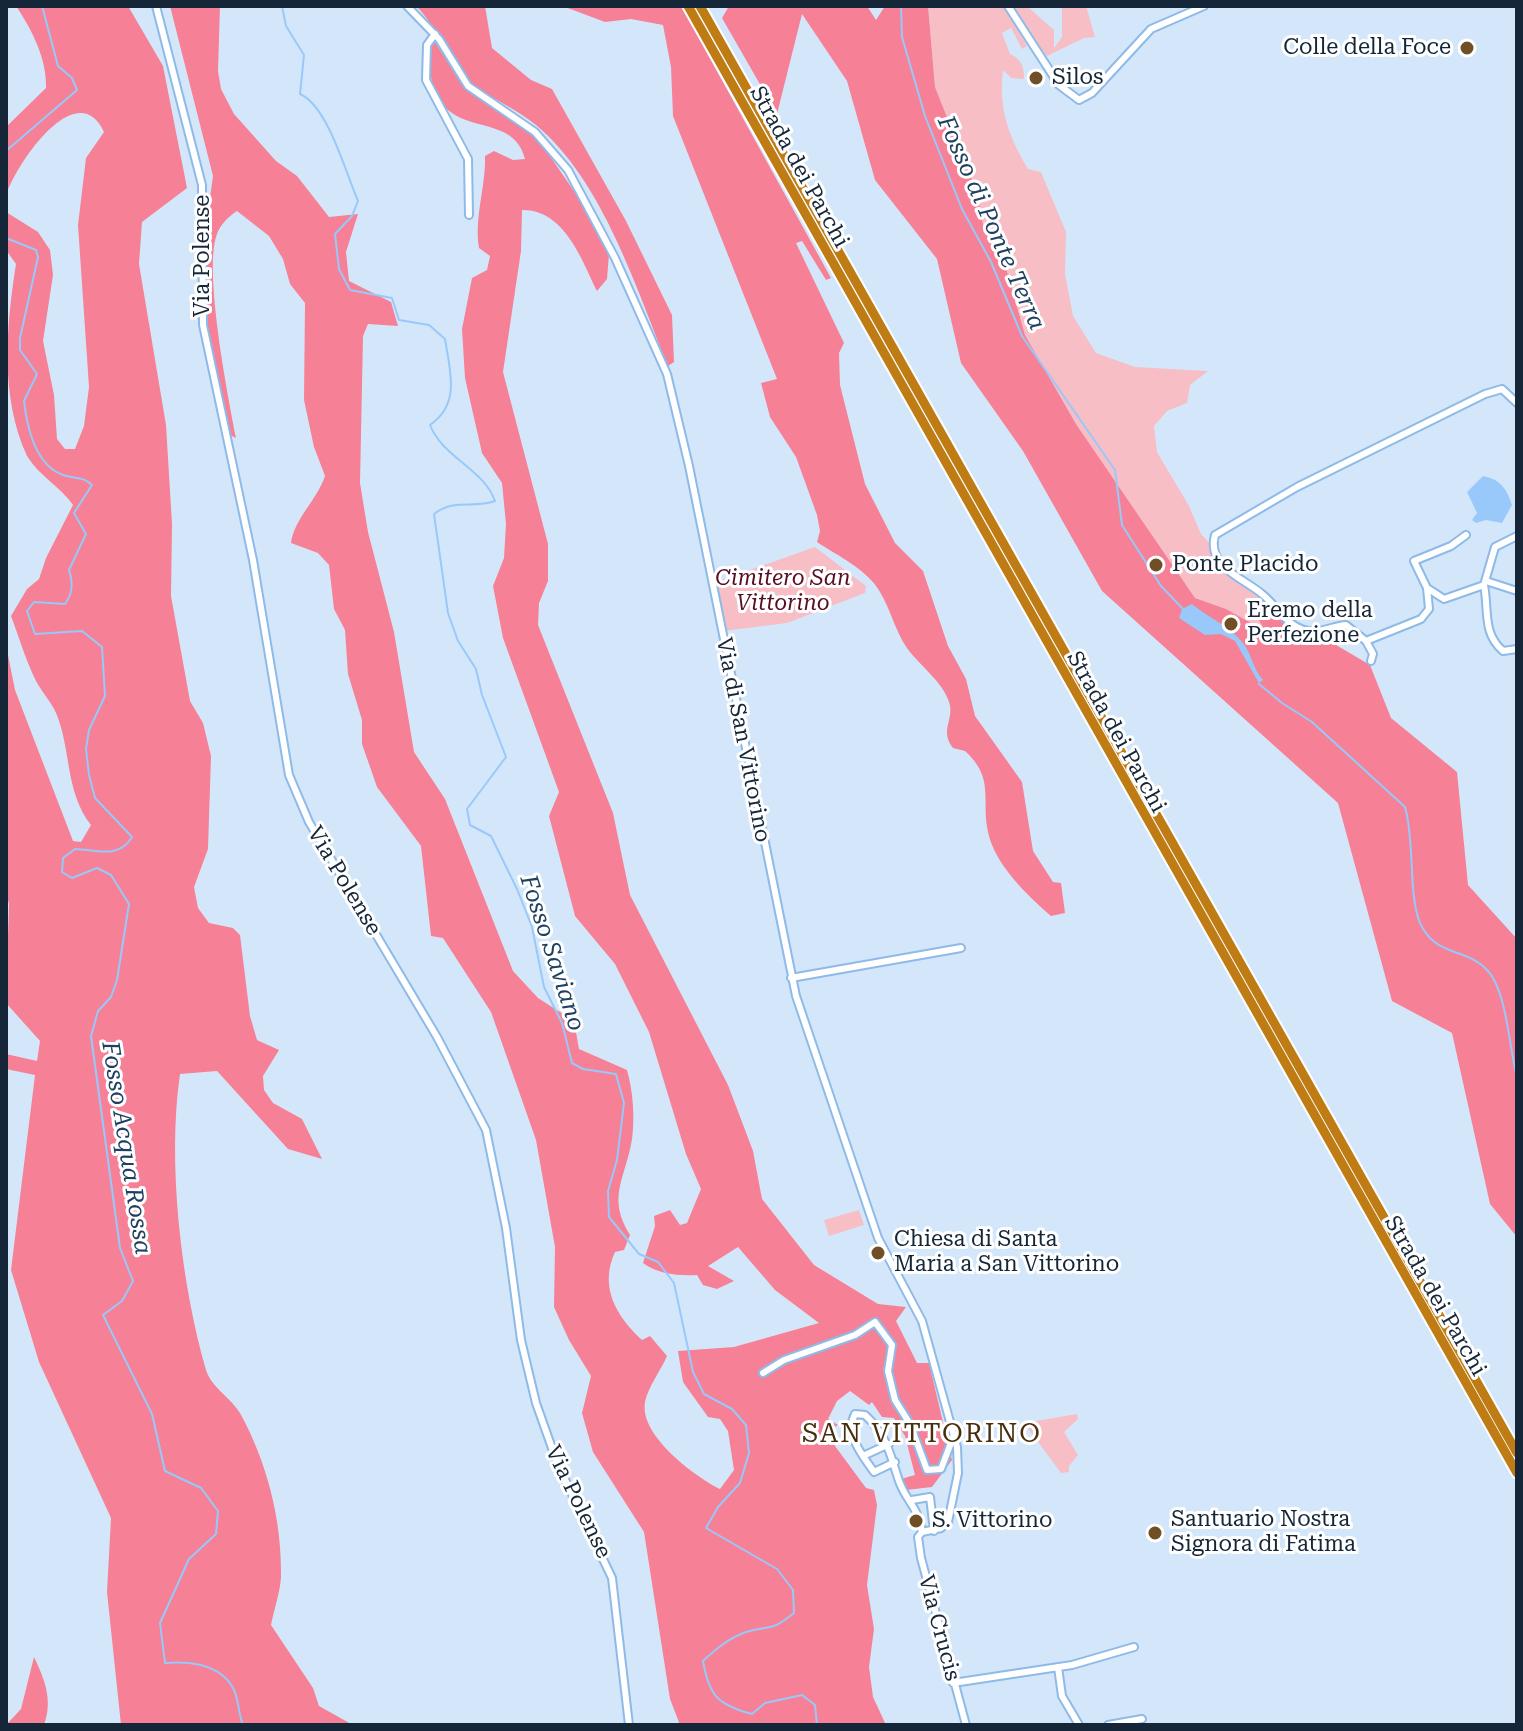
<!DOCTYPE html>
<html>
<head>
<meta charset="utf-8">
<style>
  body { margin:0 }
  #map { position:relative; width:1523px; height:1731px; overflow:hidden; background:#d4e7fa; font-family:"Roboto Serif",serif }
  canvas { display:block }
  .frame { position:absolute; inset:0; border:8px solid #142637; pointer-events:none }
</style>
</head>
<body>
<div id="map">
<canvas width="1523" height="1731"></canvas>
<div class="frame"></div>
</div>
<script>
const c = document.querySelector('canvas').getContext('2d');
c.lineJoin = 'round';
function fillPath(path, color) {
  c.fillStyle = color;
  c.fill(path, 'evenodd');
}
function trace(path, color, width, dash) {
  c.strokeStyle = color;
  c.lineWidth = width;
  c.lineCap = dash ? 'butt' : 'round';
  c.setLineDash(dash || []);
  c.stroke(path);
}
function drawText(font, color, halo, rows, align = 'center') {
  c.font = font + ' "Roboto Serif",serif';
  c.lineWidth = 6;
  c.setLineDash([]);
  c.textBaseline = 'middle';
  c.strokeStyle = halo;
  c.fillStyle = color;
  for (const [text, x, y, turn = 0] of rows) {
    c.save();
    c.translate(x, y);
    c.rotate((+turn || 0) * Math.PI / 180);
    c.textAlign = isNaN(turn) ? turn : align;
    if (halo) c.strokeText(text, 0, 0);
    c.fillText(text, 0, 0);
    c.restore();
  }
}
fillPath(new Path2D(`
  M 928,6 L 1005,6 L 1027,46 L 1022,49 L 1011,28 L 1002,33 L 1010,54 C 1022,59 1024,68 1024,79 L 1011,78 L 1003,70 C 998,108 1009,137 1028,169 L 1041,172 L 1066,232 L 1065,274 L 1073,316 L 1096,353 L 1135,367 L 1208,371 L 1190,385 L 1187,403 L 1167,411 L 1154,426 L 1157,452 L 1189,506 L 1201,534 L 1263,602 L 1256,615 L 1266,632 L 1226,609 L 1195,598 L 1076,424 L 1025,335 L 1004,261 L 984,231 L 978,195 L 935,87 Z
  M 1011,6 L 1027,6 L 1054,30 L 1054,48 L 1062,37 L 1062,6 L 1086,6 L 1095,37 L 1084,38 L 1047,56 L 1030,39 Z
  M 815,547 L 866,586 L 865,593 L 787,623 L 723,631 L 713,583 Z
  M 859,1210 L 864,1225 L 829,1236 L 824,1220 Z
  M 1077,1414 L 1078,1419 L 1064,1432 L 1078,1455 L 1069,1466 L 1069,1472 L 1061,1473 L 1024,1423 Z`), '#f7bec6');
fillPath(new Path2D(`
  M 16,6 L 128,6 L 163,66 L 187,188 L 142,222 L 139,264 L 166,425 L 172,524 L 171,596 L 190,701 L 203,723 L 211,756 L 208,849 L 194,887 L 198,908 L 209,923 L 233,928 L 240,935 L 250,1016 L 257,1040 L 279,1050 L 263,1076 L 264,1090 L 273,1103 L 302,1119 L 322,1159 L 288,1149 L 217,1071 L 180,1074 C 167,1162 181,1284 206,1370 C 211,1387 231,1398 240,1413 C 267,1462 282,1520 281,1577 C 280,1593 274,1609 271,1625 L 313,1688 L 319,1706 L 353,1725 L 121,1725 L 107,1592 L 111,1518 L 39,1362 L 11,1270 L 35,1075 L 6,1069 L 6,1054 L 37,1061 L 40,1041 L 6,1003 L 9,904 L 6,893 L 6,645 L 15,690 L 73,841 L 81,842 L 91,825 C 66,793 71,754 58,718 C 54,705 43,694 36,681 C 26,661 19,637 11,616 L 27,589 L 39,579 L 46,558 L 73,505 C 60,486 39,476 27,456 C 0,397 6,327 16,264 L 6,250 L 6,212 L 38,232 L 50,250 L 53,275 L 43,341 L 54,395 L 57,439 L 65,449 L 75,449 L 84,426 L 89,387 L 78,225 L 86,158 L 104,132 C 77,74 15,165 6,196 L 6,127 L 46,88 C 47,59 32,30 16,6 Z
  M 170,6 L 220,6 L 218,71 L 221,89 L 234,114 L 276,161 L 297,176 L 329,217 L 358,214 L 346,252 L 349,281 L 391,302 L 398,326 L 368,324 L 363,336 L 360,483 L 368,532 L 394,632 L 414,752 L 445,799 L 513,971 L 538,998 L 574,1021 L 579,1049 L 627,1070 C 633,1090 635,1119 632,1139 C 626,1178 606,1197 630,1235 L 624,1250 L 615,1252 C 599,1287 616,1316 642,1340 L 650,1336 L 667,1356 C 661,1370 648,1387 645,1402 C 639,1435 694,1476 720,1489 L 734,1470 L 728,1431 L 720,1419 L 708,1417 L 683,1382 L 678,1351 L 734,1347 L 819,1323 L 775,1290 L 738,1247 L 708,1266 L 734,1281 L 717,1289 L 703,1285 L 697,1275 C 678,1276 658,1274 643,1263 L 655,1226 L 654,1216 L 670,1210 L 680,1225 L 687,1223 L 701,1189 L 686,1154 L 649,1032 L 615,964 L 575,916 L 549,816 L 559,792 L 503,638 L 493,586 L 504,558 L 506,524 L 502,483 L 482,453 L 465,378 L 462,329 L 472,278 L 487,270 L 490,256 L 479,248 C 474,218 486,186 485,156 L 494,151 L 513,160 L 525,159 C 511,100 421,156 430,41 L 433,39 L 465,89 L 532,130 L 576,194 L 609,254 L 607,279 L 597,291 C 582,260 564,209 522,210 L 521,251 L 503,372 L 548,544 L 548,581 L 539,603 L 538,625 L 613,813 L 630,895 L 728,1085 L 753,1151 L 762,1199 L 814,1265 L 878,1304 L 906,1307 L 896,1321 L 917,1363 L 929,1363 L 952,1460 L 932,1487 L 906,1490 L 901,1479 L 915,1475 L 905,1436 L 894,1418 L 882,1417 L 872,1402 L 869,1405 L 850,1391 L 837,1401 L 828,1419 L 838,1425 L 833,1428 L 835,1446 L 866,1488 L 874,1490 L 877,1505 L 867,1585 L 874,1629 L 869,1667 L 873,1697 L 886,1725 L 680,1725 L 670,1699 L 644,1532 L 593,1452 L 582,1413 L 591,1376 L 569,1340 L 554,1307 L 555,1247 L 536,1140 L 491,1012 L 443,938 L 431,936 L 421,846 L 377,787 L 362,744 L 362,720 L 348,674 L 345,630 L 334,609 L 329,565 L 318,553 L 291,543 C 294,519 317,500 325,476 L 314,447 L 304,400 L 305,303 L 290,284 L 283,259 L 269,236 L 237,211 C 229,216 220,225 217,234 C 203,270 228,396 236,438 L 230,435 L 202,310 L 204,241 L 213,176 Z
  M 416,6 L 485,6 L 492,48 L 531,80 L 552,89 L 626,221 L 672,315 L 674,362 L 668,366 C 636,288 603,181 536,125 C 515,108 489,98 469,81 C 448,63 438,27 416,6 Z
  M 681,6 L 831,278 L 826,280 L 802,241 L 796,243 L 844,343 L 839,353 L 840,385 L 865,484 L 895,543 L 923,571 L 948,646 L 966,679 L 975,716 L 1022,782 L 1033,851 L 1053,882 L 1061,883 L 1065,913 L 1051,916 C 1027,895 995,865 988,832 C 981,799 995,778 965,751 L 953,748 C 939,730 955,719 949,702 C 943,682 919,665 907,648 C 895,631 891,610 880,592 C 868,570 838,556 817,542 L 820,531 L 817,515 L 796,457 L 770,417 L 761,383 L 777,379 L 673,116 L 671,67 L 663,25 L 631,19 L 605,22 L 565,7 Z
  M 729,6 L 867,6 L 876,20 L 885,6 L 928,6 L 935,87 L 978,195 L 984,231 L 1004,261 L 1025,335 L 1076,424 L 1195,598 L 1226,609 L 1265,631 L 1256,615 L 1263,602 L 1370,665 L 1391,718 L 1457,772 L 1468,885 L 1517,939 L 1517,1237 L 1490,1204 L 1452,1033 L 1392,1001 L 1338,803 L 1102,591 L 1023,451 L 961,363 L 937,259 L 875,180 L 847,81 L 802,14 L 777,114 L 722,18 Z
  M 34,1657 C 45,1680 53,1700 44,1725 L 6,1725 L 21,1709 Z`), '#f68096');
fillPath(new Path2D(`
  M 1483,476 C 1500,479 1507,489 1512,505 L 1502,523 L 1486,520 L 1476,523 L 1472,520 L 1477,513 L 1467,492 Z
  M 1192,604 C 1209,618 1228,625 1242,642 C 1252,653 1252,668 1263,680 L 1259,683 L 1235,641 L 1221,634 L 1205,635 L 1179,618 L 1182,609 Z`), '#98c9fa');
trace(new Path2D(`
  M 282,6 L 286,26 L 304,55 L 300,94 C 328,106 346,174 358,201 L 352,216 L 335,234 L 339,269 L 350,290 L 392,298 L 399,320 L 429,325 L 445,339 C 450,371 461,404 430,425 C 443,458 483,468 495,501 C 473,509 454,498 434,514 L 448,613 L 458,641 L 476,669 L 482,695 L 506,757 L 467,809 L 470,825 L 491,836 L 517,889 L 532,927 L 544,987 L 562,1023 L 572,1063 L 583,1069 L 616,1074 L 624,1103 L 617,1160 L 608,1191 L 609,1217 L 639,1254 L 658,1262 L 674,1283 L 693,1372 L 704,1394 L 732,1409 L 746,1425 L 749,1453 L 740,1483 L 718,1507 L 706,1528 L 777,1569 L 793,1590 L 794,1613 C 769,1633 772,1624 746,1632 C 729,1638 716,1649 703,1661 C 709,1696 718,1705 752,1714 L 765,1703 L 802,1695 L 815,1705 L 817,1725
  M 901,6 L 902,37 L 925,116 L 962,209 L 991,262 L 1022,336 L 1115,470 L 1122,525 L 1161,586 L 1184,610
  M 6,151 L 77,90 L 72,78 L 58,66 L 42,6
  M 6,238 L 36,250 L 38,257 L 20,338 L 20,350 L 37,374 L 24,401 C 27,427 35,465 63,475 C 74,479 83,476 92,485 L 74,513 L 86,534 L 69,570 C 73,583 73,593 65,604 L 34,602 L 27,611 L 35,634 L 82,631 L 102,647 L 105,696 L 89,730 L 86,749 L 89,775 L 95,798 L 132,837 C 119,859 97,850 75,849 L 63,858 L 62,872 L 72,878 L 97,868 L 111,875 L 129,904 L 117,980 L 111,997 L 98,1011 L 91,1036 L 120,1248 L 133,1281 L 122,1301 L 103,1315 L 152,1414 L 165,1471 L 201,1488 L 218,1511 L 216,1534 L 189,1559 L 160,1623 L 165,1663 C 189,1661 220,1664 233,1688 C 239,1698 238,1714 243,1725
  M 1259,684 L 1282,703 L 1312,722 L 1405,807 C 1415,841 1408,894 1420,923 C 1436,958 1467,947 1488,971 C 1507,992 1509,1048 1517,1077`), '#98c9fa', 2);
const minor = new Path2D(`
  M 156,6 L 202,185 L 203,325 L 253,560 L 289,775 L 309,822 L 437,1037 L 486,1130 L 506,1228 L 521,1340 L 536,1403 L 558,1465 L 612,1578 L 629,1725
  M 407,6 L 439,39 L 468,86 L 535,132 L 568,170 L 615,258 L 667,374 L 689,466 L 796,996 L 878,1238 L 922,1321 L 957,1447 L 958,1473 L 948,1522 L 941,1528 L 922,1532
  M 1008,6 L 1059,85 L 1079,100 L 1092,93 L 1151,29 L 1204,6
  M 435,34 L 427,45 L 426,80 L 468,159 L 469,215
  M 1486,581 L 1517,591
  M 1484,585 C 1489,610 1482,633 1503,651 L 1517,649
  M 1427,588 L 1414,561 L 1451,546 L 1466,535
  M 1366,641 L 1346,625 C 1332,626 1317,635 1304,630 C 1285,624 1277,606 1262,594 C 1245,579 1206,567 1215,535 L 1297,487 L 1485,394 L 1502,389 L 1517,403
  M 1371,661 L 1373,654 L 1366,641 L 1421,619 L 1429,609 L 1427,588 L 1444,599 L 1484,585 L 1495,547 L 1517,536
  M 791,978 L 961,948
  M 763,1373 L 784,1360 L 855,1335 L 875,1322 L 892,1345 L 888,1371 L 895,1400 L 910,1424 L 927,1470 L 941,1469 L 954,1435
  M 863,1456 L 889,1444
  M 895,1462 L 874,1472 C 863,1456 844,1434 855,1414 L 865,1415 C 887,1435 890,1454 899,1481 C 907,1503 917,1504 922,1532 L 918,1537 L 921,1558 L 966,1725
  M 912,1500 L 930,1497 L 934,1531
  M 1058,1667 L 1062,1696 L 1079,1725
  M 953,1683 L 1072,1665 L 1134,1647
  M 1108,1725 L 1142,1719`);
const highway = new Path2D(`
  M 688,6 L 1517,1473
  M 700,6 L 1517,1453`);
trace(minor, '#8ebae8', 10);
trace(highway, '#fff', 13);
trace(minor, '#fff', 6);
trace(highway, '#bf7b14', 9);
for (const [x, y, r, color] of [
  [1467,48,8,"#704f26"],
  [1036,78,8,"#704f26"],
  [1156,565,8,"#704f26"],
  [1231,624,8,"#704f26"],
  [878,1253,8,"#704f26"],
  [916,1521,8,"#704f26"],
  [1155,1533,8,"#704f26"]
]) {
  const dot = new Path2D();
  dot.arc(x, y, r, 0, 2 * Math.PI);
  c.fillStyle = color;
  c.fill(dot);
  trace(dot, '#fff', 3);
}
drawText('22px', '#142637', '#fff', [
  ["Colle della Foce",1451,48,"right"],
  ["Silos",1052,78],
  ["Ponte Placido",1172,565],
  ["Eremo della",1247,611],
  ["Perfezione",1247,636],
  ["Chiesa di Santa",894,1240],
  ["Maria a San Vittorino",894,1265],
  ["Santuario Nostra",1171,1520],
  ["Signora di Fatima",1171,1545],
  ["S. Vittorino",932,1521]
], 'left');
drawText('22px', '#142637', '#fff', [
  ["Strada dei Parchi",799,167,61],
  ["Via Polense",203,256,-90],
  ["Strada dei Parchi",1116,732,61],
  ["Via di San Vittorino",743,740,79],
  ["Via Polense",344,881,59],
  ["Strada dei Parchi",1435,1296,60],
  ["Via Polense",578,1502,64],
  ["Via Crucis",939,1628,75]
]);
drawText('italic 22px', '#570e23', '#fff', [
  ["Cimitero San",783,579],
  ["Vittorino",783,604]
]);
drawText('italic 24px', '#1e4061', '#fff', [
  ["Fosso di Ponte Terra",991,223,66],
  ["Fosso Saviano",552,953,72],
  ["Fosso Acqua Rossa",126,1148,81]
]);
c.letterSpacing = '2px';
drawText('26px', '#482e0d', '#fff', [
  ["SAN VITTORINO",922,1434]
]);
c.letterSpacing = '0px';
</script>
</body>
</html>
